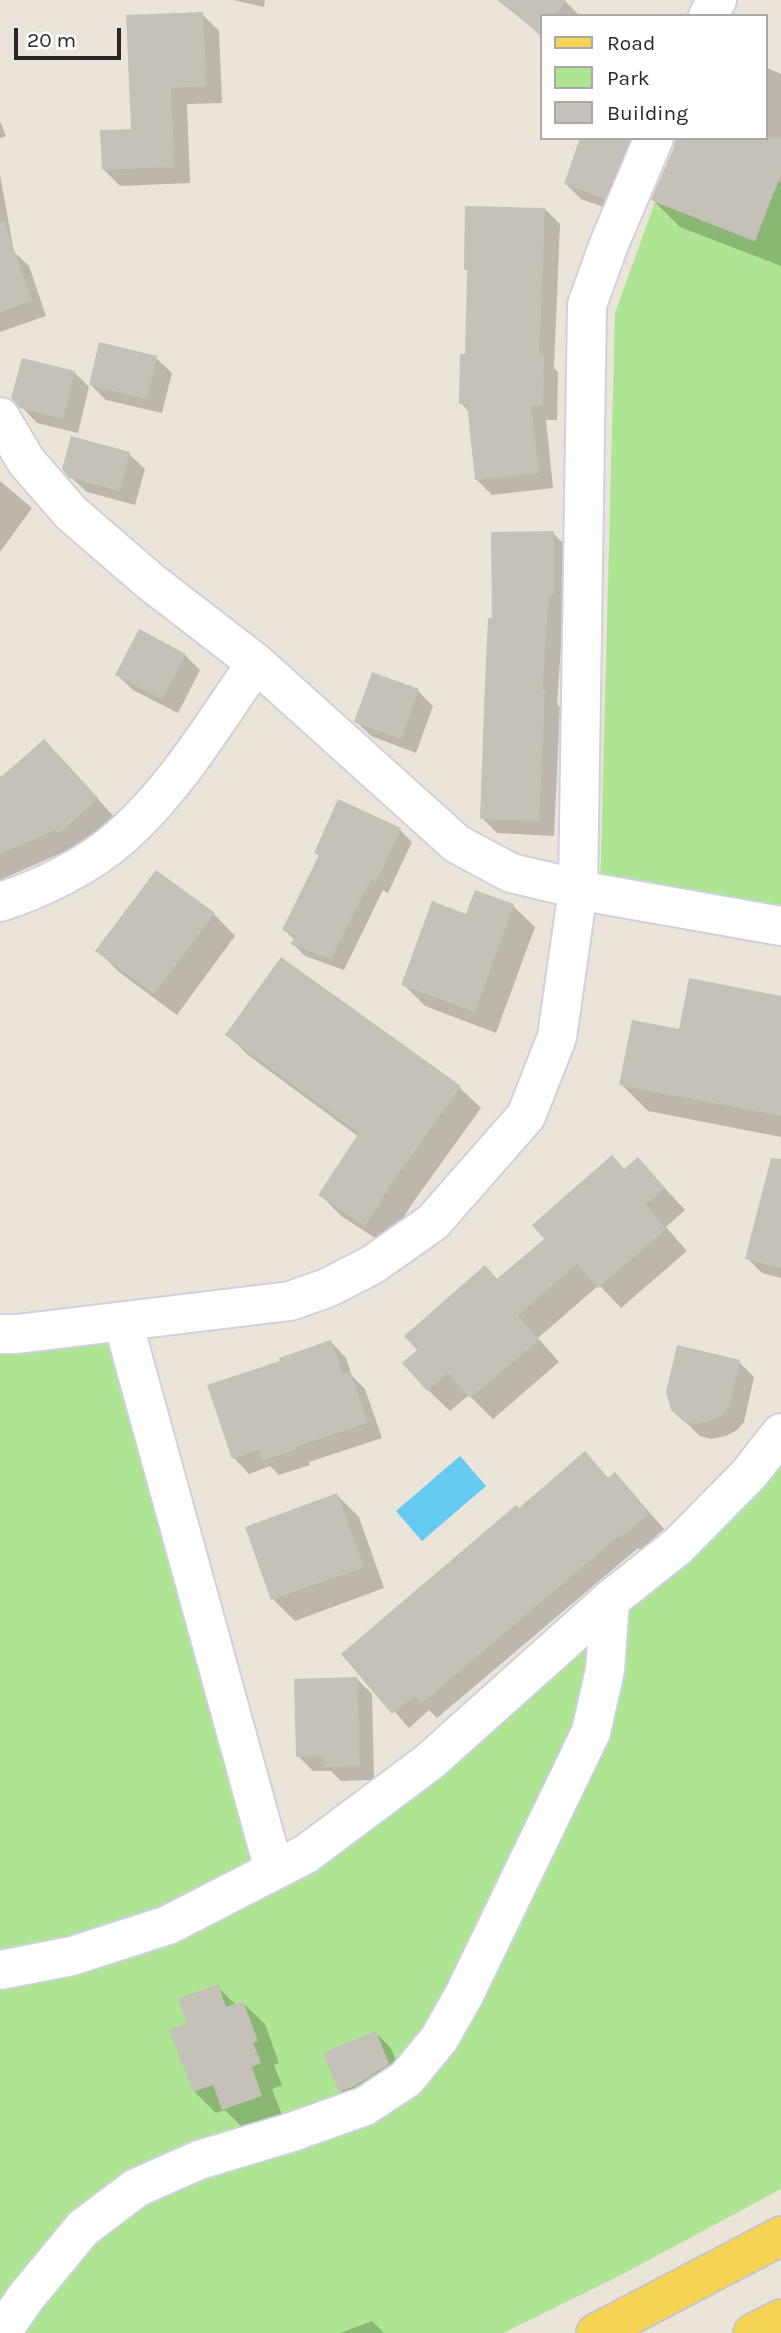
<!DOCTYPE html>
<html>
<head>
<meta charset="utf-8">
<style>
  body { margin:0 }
  #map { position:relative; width:781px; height:2333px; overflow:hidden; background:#ebe4d8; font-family:Karla,sans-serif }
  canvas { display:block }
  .legend { position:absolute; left:540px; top:14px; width:228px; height:126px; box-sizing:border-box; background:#fff; border:2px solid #a9a9a9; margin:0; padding:9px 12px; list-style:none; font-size:21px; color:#282828 }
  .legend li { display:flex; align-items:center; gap:14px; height:35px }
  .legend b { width:35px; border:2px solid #a9a9a9 }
  .scale { position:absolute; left:14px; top:28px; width:107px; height:32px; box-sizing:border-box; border:4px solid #282828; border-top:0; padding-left:9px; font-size:21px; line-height:24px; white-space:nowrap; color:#282828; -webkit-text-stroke:5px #fff; paint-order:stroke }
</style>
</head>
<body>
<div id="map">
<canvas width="781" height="2333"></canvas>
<ul class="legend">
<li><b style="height:9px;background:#f6d352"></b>Road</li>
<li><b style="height:19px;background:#ade592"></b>Park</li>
<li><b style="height:19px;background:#c6c1b8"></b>Building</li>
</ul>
<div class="scale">20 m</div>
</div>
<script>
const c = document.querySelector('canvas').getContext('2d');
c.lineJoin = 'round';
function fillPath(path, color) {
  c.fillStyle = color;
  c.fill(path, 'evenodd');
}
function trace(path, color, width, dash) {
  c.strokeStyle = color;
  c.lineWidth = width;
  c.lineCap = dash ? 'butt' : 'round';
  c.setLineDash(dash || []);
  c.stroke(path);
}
fillPath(new Path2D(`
  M 778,182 L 781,183 L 781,926 L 600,894 L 615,313 L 655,202 L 754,241 Z
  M 123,1322 L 274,1870 L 306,1854 L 781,1433 L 781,2189 L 619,2276 L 503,2333 L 0,2333 L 0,1334 Z`), '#ade592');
fillPath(new Path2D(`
  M 460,1456 L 486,1486 L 422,1541 L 396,1511 Z`), '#65cbf3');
fillPath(new Path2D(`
  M 233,0 L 265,0 L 264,7 Z
  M 500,0 L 564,0 L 580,16 L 541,16 L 541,36 Z
  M 202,14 L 219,31 L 222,103 L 187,104 L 190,183 L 120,186 L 103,169 L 133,130 Z
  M 765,67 L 781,74 L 781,266 L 680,227 L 653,200 L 765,138 Z
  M 0,121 L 6,136 L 0,138 Z
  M 582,138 L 640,138 L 620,213 L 581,199 L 566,184 Z
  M 0,175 L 14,252 L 29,266 L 46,316 L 0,332 Z
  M 545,209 L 560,224 L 554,368 L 558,372 L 557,420 L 546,420 L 553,488 L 492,495 L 477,480 L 469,412 L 461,403 L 466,355 L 469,272 L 466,269 Z
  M 156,358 L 172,373 L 162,413 L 106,400 L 91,385 Z
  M 74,372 L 89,387 L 78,433 L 37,423 L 13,398 Z
  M 129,454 L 145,469 L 135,505 L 87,492 L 71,477 Z
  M 0,481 L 32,508 L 0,552 Z
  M 553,533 L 568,548 L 557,704 L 560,707 L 554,836 L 497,833 L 482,818 L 493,620 Z
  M 185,655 L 200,670 L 178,713 L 133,690 L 117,675 Z
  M 418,691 L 433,706 L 416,753 L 371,736 L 356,721 Z
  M 62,759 L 115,818 L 79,851 L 75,847 L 0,880 L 0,775 L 3,778 Z
  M 400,830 L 412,842 L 388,893 L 383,890 L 344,970 L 305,956 L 293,944 L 295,940 L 284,930 L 320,857 L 316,853 Z
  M 513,906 L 535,927 L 496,1033 L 425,1006 L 403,984 L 467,916 Z
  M 214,914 L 235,936 L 177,1015 L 119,972 L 98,951 Z
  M 281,960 L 460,1088 L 481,1108 L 414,1201 L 386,1245 L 341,1216 L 321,1195 L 359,1137 L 248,1055 L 228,1035 Z
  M 781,998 L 781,1137 L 648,1111 L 621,1084 L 680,1031 Z
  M 612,1157 L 625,1170 L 638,1159 L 685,1210 L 666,1227 L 687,1251 L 621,1308 L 599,1285 L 538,1338 L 559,1362 L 493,1419 L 469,1395 L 450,1411 L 428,1390 L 498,1281 L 546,1239 Z
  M 781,1213 L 781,1278 L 762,1273 L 747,1258 Z
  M 331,1342 L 346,1358 L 352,1376 L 365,1389 L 382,1438 L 309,1462 L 310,1465 L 279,1475 L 270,1466 L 249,1474 L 234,1458 L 209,1386 L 283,1362 Z
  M 739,1362 L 754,1377 L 744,1422 L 737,1430 L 726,1436 L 711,1439 L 700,1436 L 672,1409 Z
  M 585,1453 L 609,1479 L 630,1490 L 664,1529 L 640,1550 L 638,1548 L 437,1718 L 429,1710 L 409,1728 L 344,1654 Z
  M 337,1495 L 359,1517 L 384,1588 L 295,1621 L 273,1599 Z
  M 356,1678 L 372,1694 L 374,1780 L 341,1781 L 331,1771 L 313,1771 L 298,1756 Z
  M 217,1986 L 236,2005 L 243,2003 L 265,2024 L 279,2063 L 274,2065 L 282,2085 L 272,2089 L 283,2117 L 246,2131 L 225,2110 L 216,2113 L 194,2091 L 189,2024 Z
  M 376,2033 L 391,2048 L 403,2079 L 356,2106 L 341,2091 Z
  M 372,2321 L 384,2333 L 340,2333 Z`), '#0003');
fillPath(new Path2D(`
  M 497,0 L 566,0 L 554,16 L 541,16 L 540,34 Z
  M 203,12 L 206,86 L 171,88 L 174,167 L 102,170 L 100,130 L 131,129 L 126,15 Z
  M 580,138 L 630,138 L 605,199 L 564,184 Z
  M 675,138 L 781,138 L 781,174 L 755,241 L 651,200 L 674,147 Z
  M 465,206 L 545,208 L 539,355 L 544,355 L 543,406 L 531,406 L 539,473 L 475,480 L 467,404 L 459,404 L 460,354 L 465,354 L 467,270 L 464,270 Z
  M 4,221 L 32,301 L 0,312 L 0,222 Z
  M 99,342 L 157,356 L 147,399 L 89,385 Z
  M 22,358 L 75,371 L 63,419 L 20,408 L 11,398 Z
  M 71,436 L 130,452 L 120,491 L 69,478 L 62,469 Z
  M 554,531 L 554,595 L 549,595 L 542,690 L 545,690 L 539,821 L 480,819 L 485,682 L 488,618 L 492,618 L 491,532 Z
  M 139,629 L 186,654 L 162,699 L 115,675 Z
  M 372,672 L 419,689 L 401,739 L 354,722 Z
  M 44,739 L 98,798 L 59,834 L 55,830 L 0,854 L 0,778 Z
  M 338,799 L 401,828 L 376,882 L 371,879 L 331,959 L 290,944 L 296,936 L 282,930 L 319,855 L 314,853 Z
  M 156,870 L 215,913 L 154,994 L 95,951 Z
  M 475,890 L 514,904 L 475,1012 L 401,985 L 432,901 L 466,914 Z
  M 281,957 L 461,1086 L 394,1180 L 365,1226 L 318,1195 L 359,1133 L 225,1035 Z
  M 689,978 L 781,996 L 781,1116 L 619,1085 L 632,1020 L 679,1029 Z
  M 612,1155 L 624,1169 L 638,1157 L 665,1188 L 645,1205 L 666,1229 L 598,1288 L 577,1264 L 518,1315 L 539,1340 L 470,1398 L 448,1373 L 427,1391 L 402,1363 L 417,1350 L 404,1336 L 485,1265 L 497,1279 L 544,1239 L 532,1225 Z
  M 771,1158 L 781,1159 L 781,1268 L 745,1259 Z
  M 331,1340 L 342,1374 L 350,1372 L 368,1423 L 295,1447 L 296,1450 L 262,1461 L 259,1450 L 232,1459 L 207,1385 L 280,1361 L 279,1358 Z
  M 677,1345 L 740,1360 L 729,1407 L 722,1415 L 710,1421 L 695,1424 L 683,1421 L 671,1410 L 666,1392 Z
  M 585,1451 L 608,1478 L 615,1472 L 650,1513 L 623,1536 L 621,1534 L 421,1704 L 414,1696 L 392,1714 L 341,1654 L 516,1505 L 519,1508 Z
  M 337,1493 L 364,1567 L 271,1600 L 245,1527 Z
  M 357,1677 L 360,1766 L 324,1767 L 324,1756 L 296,1757 L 294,1679 Z
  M 218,1984 L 226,2007 L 243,2001 L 258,2041 L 253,2043 L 261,2063 L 252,2067 L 262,2096 L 222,2110 L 213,2085 L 193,2092 L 169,2030 L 187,2023 L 178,1999 Z
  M 376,2031 L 389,2064 L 355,2086 L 339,2092 L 323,2053 Z`), '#c6c1b8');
const minor = new Path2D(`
  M 708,16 L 717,0
  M 0,417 L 26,461 L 71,513 L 151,582 L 256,663 L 457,844 L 511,873 L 600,894 L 781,926
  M 0,902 C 41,889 90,865 122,836 C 176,788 215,722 256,663
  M 123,1322 L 274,1870
  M 0,1334 L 17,1334 L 290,1301 L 327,1288 L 372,1265 L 433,1222 L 526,1116 L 557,1037 L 578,890 L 587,305 L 609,244 L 654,138
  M 0,1970 L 72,1956 L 168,1925 L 306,1854 L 429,1762 L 610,1600 L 678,1546 L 749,1474 L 781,1433
  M 1,2333 L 26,2297 L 83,2228 L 136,2188 L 199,2160 L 289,2133 L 365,2106 L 406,2079 L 439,2039 L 464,1995 L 591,1732 L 605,1670 L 610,1600`);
const primary = new Path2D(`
  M 596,2333 L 781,2236
  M 753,2333 L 781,2319`);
trace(minor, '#ced1e2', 42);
trace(primary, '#c7c7c7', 42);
trace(minor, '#fff', 38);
trace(primary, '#f6d352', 38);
</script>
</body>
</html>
